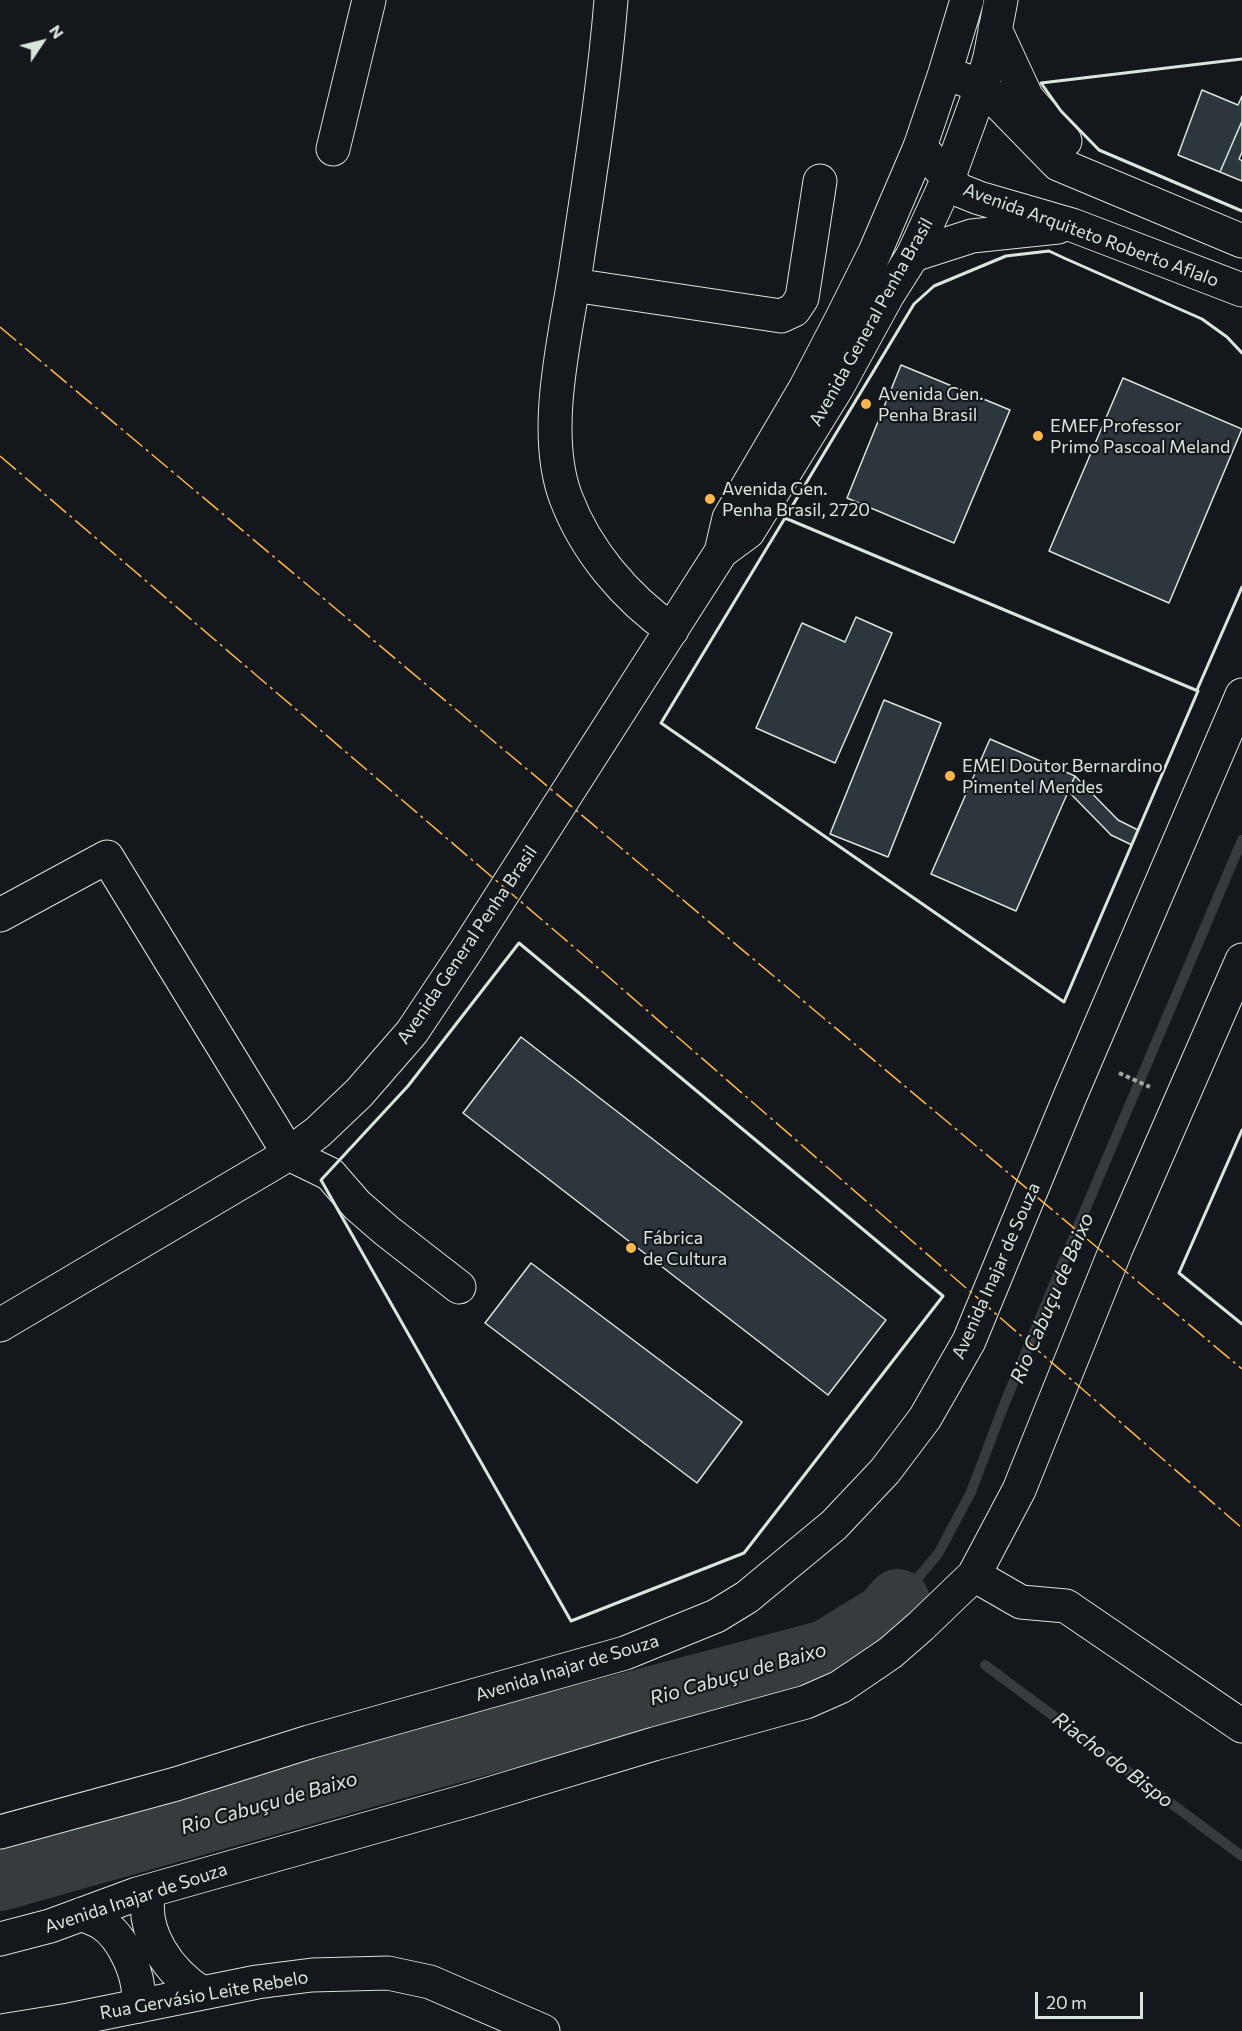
<!DOCTYPE html>
<html>
<head>
<meta charset="utf-8">
<style>
  body { margin:0 }
  #map { position:relative; width:1242px; height:2031px; overflow:hidden; background:#14181c; font-family:Commissioner,sans-serif }
  canvas { display:block }
  .north { position:absolute; left:12px; top:12px; width:60px; height:60px; -webkit-text-stroke:4px #14181c; paint-order:stroke; rotate:55deg; font-size:16px; font-weight:700; line-height:24px; text-align:center; color:#d8e6dc }
  .north::after { content:''; display:block; margin:auto; width:21px; height:27px; background:#d8e6dc; clip-path:polygon(50% 0,100% 100%,50% 72%,0 100%) }
  .scale { position:absolute; left:1035px; top:1992px; width:108px; height:27px; box-sizing:border-box; border:3px solid #d8e6dc; border-top:0; padding-left:8px; font-size:18px; line-height:21px; white-space:nowrap; color:#d8e6dc; -webkit-text-stroke:4px #14181c; paint-order:stroke }
</style>
</head>
<body>
<div id="map">
<canvas width="1242" height="2031"></canvas>
<div class="north">N</div>
<div class="scale">20 m</div>
</div>
<script>
const c = document.querySelector('canvas').getContext('2d');
c.lineJoin = 'round';
function trace(path, color, width, dash) {
  c.strokeStyle = color;
  c.lineWidth = width;
  c.lineCap = dash ? 'butt' : 'round';
  c.setLineDash(dash || []);
  c.stroke(path);
}
function fillPath(path, color) {
  c.fillStyle = color;
  c.fill(path, 'evenodd');
}
function drawText(font, color, halo, rows, align = 'center') {
  c.font = font + ' Commissioner,sans-serif';
  c.lineWidth = 4.5;
  c.setLineDash([]);
  c.textBaseline = 'middle';
  c.strokeStyle = halo;
  c.fillStyle = color;
  for (const [text, x, y, turn = 0] of rows) {
    c.save();
    c.translate(x, y);
    c.rotate((+turn || 0) * Math.PI / 180);
    c.textAlign = isNaN(turn) ? turn : align;
    if (halo) c.strokeText(text, 0, 0);
    c.fillText(text, 0, 0);
    c.restore();
  }
}
trace(new Path2D(`
  M 898,1601 L 938,1554 L 971,1492 L 1004,1405 L 1082,1217 L 1242,840
  M 985,1665 L 1242,1856`), '#363b3e', 10);
trace(new Path2D(`
  M 0,1879 L 457,1750 L 826,1652 L 885,1616 L 898,1601`), '#363b3e', 64);
const building = new Path2D(`
  M 1202,90 L 1238,105 L 1242,96 L 1242,121 L 1220,172 L 1178,155 Z
  M 1242,121 L 1242,152 L 1239,159 L 1242,161 L 1242,181 L 1220,172 Z
  M 901,365 L 1010,410 L 954,543 L 847,498 Z
  M 1123,378 L 1242,429 L 1169,603 L 1049,551 Z
  M 856,617 L 892,633 L 835,763 L 756,728 L 802,623 L 845,642 Z
  M 884,700 L 941,723 L 888,857 L 830,834 Z
  M 990,739 L 1075,776 L 1016,911 L 931,874 Z
  M 1075,776 L 1118,820 L 1138,830 L 1132,845 L 1111,835 L 1068,791 Z
  M 521,1037 L 886,1320 L 828,1395 L 463,1113 Z
  M 531,1263 L 742,1422 L 697,1483 L 485,1323 Z`);
fillPath(building, '#2c363c');
trace(building, '#d8e6dc', 1.5);
const minor = new Path2D(`
  M 611,0 C 604,87 590,174 577,261 C 567,331 540,430 566,498 C 586,551 626,598 672,630
  M 333,149 L 369,0
  M 573,285 L 781,316 L 794,310 L 802,298 L 820,181
  M 721,552 L 748,532 L 838,386 L 887,296 L 913,255 L 948,179
  M 0,915 L 107,857 L 289,1154 L 330,1174 L 357,1205 L 387,1231 L 459,1287
  M 0,1325 L 289,1154 L 318,1132 L 359,1093 L 412,1032 L 468,948 L 721,552 L 729,518 L 806,387 L 841,320 L 875,252 L 920,147
  M 974,1575 L 1021,1602 L 1066,1606 L 1242,1726
  M 1,2031 L 69,2020 L 257,1982 L 312,1975 L 388,1973 L 430,1982 L 543,2031`);
const major = new Path2D(`
  M 967,0 L 945,73 L 920,147 L 959,190 L 979,198 L 1072,225 L 1242,290
  M 995,29 L 1027,98 L 1065,141
  M 945,73 L 982,86 L 1058,164 L 1242,241
  M 948,179 L 982,86 L 990,57 L 1001,0
  M 913,255 L 972,236 L 1058,227
  M 0,1832 L 176,1784 L 309,1742 L 625,1653 L 716,1616 L 747,1597 L 834,1525 L 885,1471 L 925,1418 L 969,1341 L 1071,1094 L 1242,695
  M 149,1891 C 140,1932 169,1972 202,1993
  M 82,1914 C 88,1917 94,1919 100,1922 C 124,1937 142,1978 138,2006
  M 0,1939 L 50,1926 L 137,1894 L 469,1800 L 654,1744 L 806,1702 L 840,1687 L 890,1653 L 921,1626 L 974,1575 L 1019,1490 L 1116,1249 L 1242,960`);
trace(minor, '#d8e6dc', 35);
trace(major, '#d8e6dc', 35);
trace(new Path2D(`
  M 1119,1073 L 1150,1087`), '#9da8a2', 4, [4.5, 3]);
trace(minor, '#14181c', 33);
trace(major, '#14181c', 33);
trace(new Path2D(`
  M 1242,59 L 1041,83 L 1061,111 L 1099,150 L 1242,211
  M 785,518 L 1198,691 L 1064,1002 L 661,723 Z
  M 787,519 L 785,518 L 914,304 L 934,286 L 1006,256 L 1049,251 L 1064,258 L 1202,319 L 1227,337 L 1242,353
  M 1197,690 L 1242,587
  M 519,943 L 943,1296 L 744,1553 L 571,1621 L 321,1180 L 408,1086 Z
  M 1242,1130 L 1179,1273 L 1242,1324`), '#d8e6dc', 3);
trace(new Path2D(`
  M 0,327 L 1242,1369
  M 0,456 L 589,960 L 1242,1528`), '#ffb74d', 1.5, [21, 4.5, 3, 4.5]);
for (const [x, y, r, color] of [
  [866,404,6,"#ffb74d"],
  [1038,436,6,"#ffb74d"],
  [710,499,6,"#ffb74d"],
  [950,776,6,"#ffb74d"],
  [631,1248,6,"#ffb74d"]
]) {
  const dot = new Path2D();
  dot.arc(x, y, r, 0, 2 * Math.PI);
  c.fillStyle = color;
  c.fill(dot);
  trace(dot, '#14181c', 2);
}
drawText('18px', '#d8e6dc', '#14181c', [
  ["Avenida Arquiteto Roberto Aflalo",1091,235,20],
  ["Avenida General Penha Brasil",871,322,-61],
  ["Avenida General Penha Brasil",467,945,-56],
  ["Avenida Inajar de Souza",996,1271,-66],
  ["Avenida Inajar de Souza",567,1668,-17],
  ["Avenida Inajar de Souza",136,1898,-18],
  ["Rua Gervásio Leite Rebelo",204,1995,-10]
]);
drawText('18px', '#d8e6dc', '#14181c', [
  ["Avenida Gen.",878,394],
  ["Penha Brasil",878,415],
  ["EMEF Professor",1050,426],
  ["Primo Pascoal Meland",1050,447],
  ["Avenida Gen.",722,489],
  ["Penha Brasil, 2720",722,510],
  ["EMEI Doutor Bernardino",962,766],
  ["Pimentel Mendes",962,787],
  ["Fábrica",643,1238],
  ["de Cultura",643,1259]
], 'left');
drawText('italic 20px', '#d8e6dc', '#14181c', [
  ["Rio Cabuçu de Baixo",1052,1298,-67],
  ["Rio Cabuçu de Baixo",738,1674,-16],
  ["Riacho do Bispo",1113,1760,37],
  ["Rio Cabuçu de Baixo",269,1803,-16]
]);
</script>
</body>
</html>
